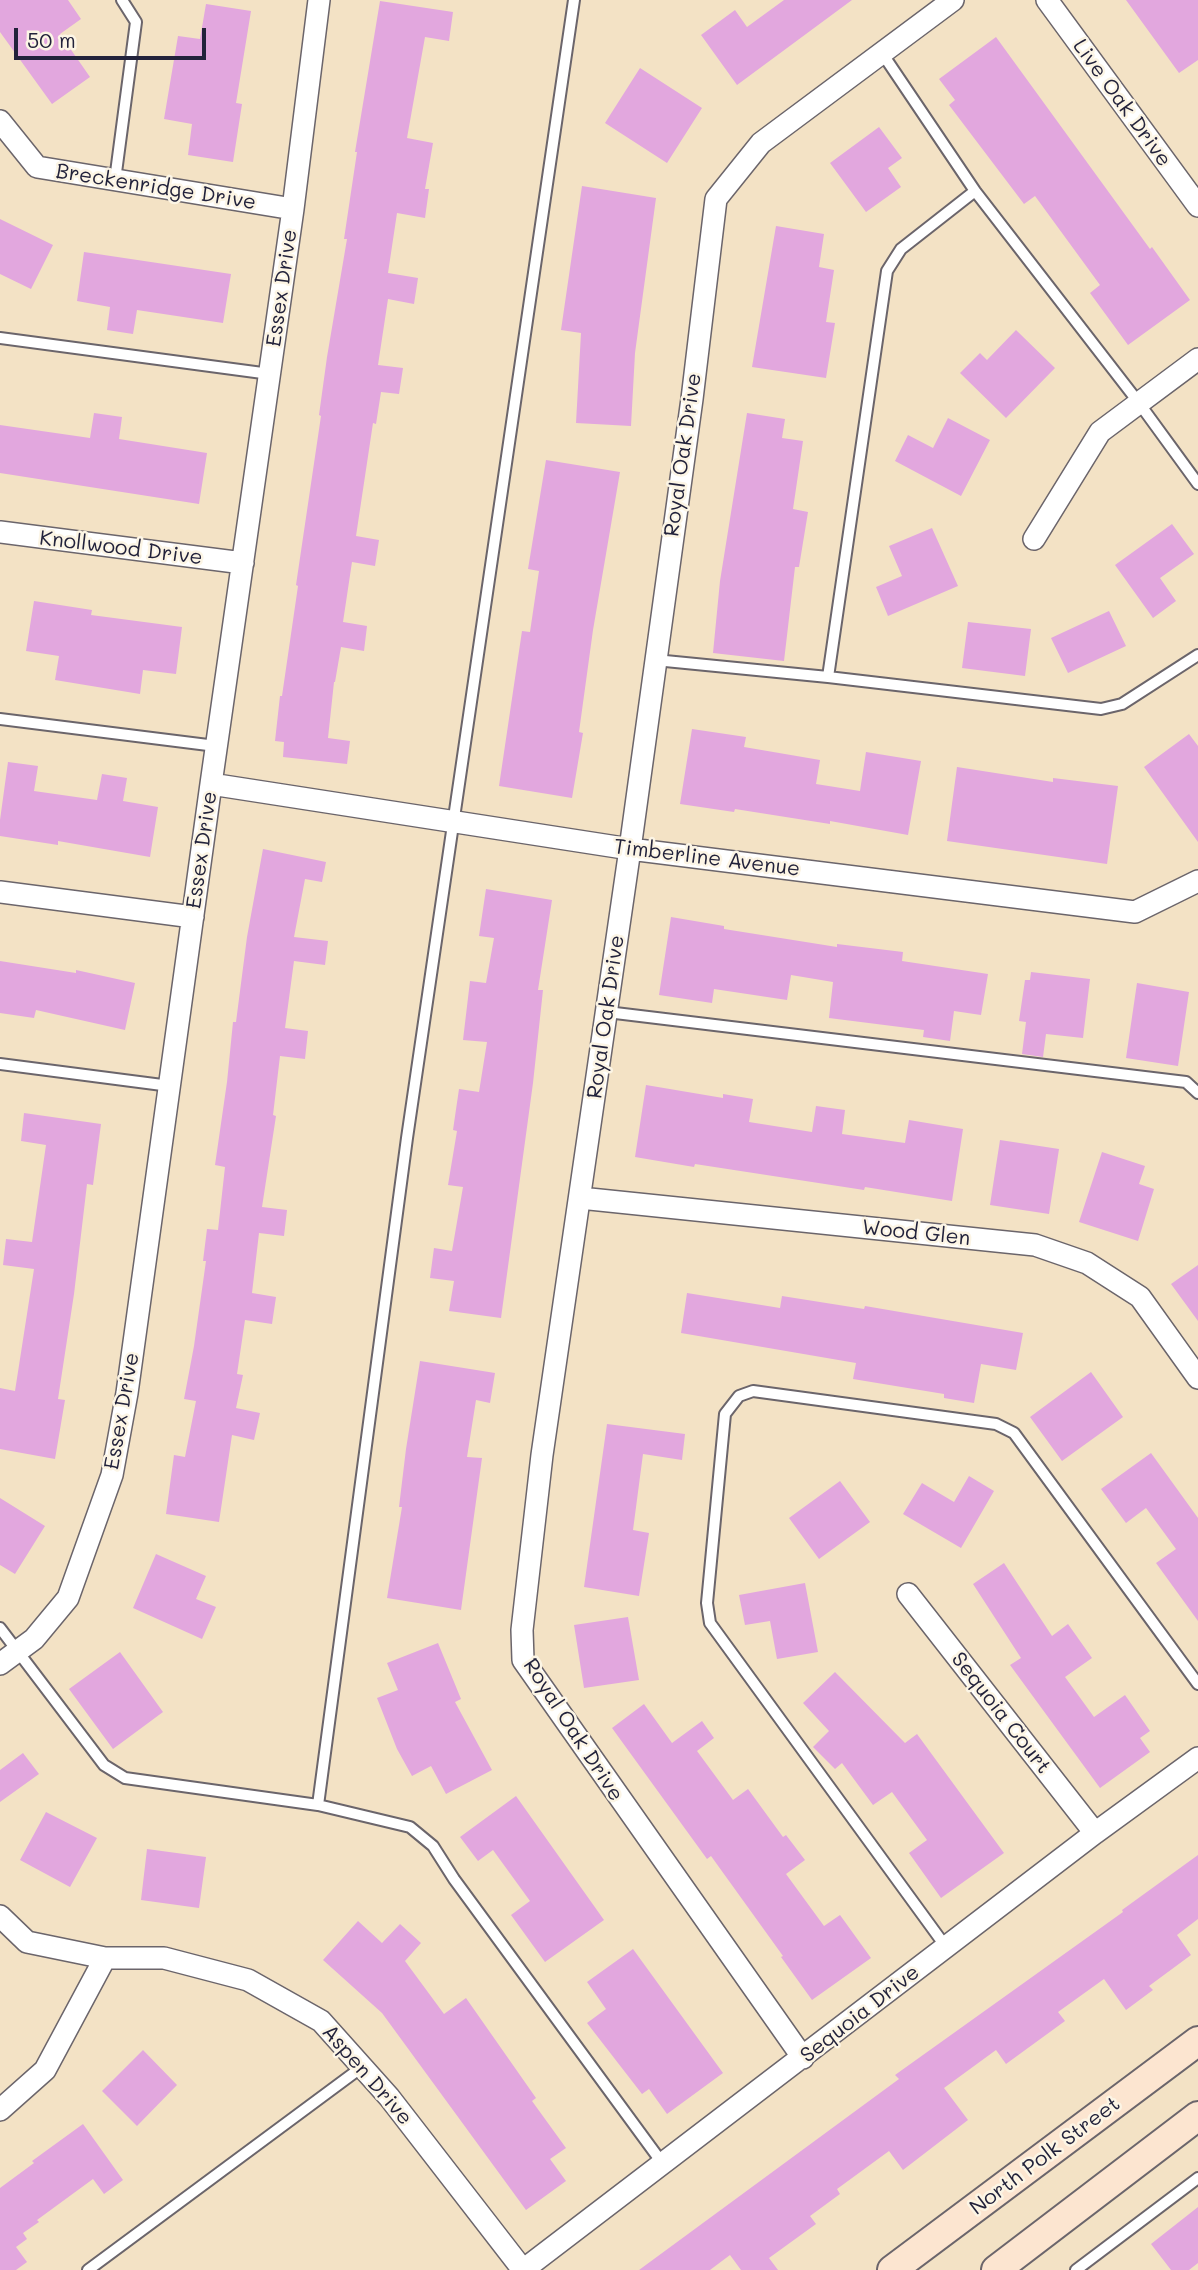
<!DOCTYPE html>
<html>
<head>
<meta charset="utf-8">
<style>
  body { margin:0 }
  #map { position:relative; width:1198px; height:2270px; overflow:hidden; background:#f3e2c5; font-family:Mali,sans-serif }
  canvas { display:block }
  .scale { position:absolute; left:14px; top:28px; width:192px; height:32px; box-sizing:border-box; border:4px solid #22223b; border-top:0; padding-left:9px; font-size:21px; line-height:24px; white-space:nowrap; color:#22223b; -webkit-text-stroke:5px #fcf5e5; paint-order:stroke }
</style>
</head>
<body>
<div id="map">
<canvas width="1198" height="2270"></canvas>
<div class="scale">50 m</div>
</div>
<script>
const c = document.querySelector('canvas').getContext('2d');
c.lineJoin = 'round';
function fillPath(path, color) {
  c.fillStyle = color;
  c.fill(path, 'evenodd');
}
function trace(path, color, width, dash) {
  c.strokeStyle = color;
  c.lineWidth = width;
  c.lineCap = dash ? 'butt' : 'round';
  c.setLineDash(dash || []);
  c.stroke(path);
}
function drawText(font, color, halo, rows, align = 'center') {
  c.font = font + ' Mali,sans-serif';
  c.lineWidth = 5;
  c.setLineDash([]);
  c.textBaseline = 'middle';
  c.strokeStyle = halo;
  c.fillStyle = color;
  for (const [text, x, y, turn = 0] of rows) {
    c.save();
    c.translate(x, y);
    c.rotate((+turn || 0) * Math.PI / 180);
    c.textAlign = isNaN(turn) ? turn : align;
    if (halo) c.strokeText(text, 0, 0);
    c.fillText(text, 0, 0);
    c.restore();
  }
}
fillPath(new Path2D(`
  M 0,0 L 68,0 L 81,19 L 60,34 L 90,77 L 52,104 L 0,32 Z
  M 784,0 L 852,0 L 737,85 L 701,35 L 735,10 L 747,27 Z
  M 1126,0 L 1198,0 L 1198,60 L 1179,73 Z
  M 380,1 L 453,12 L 449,41 L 425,37 L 407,138 L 433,143 L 425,189 L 429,189 L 425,218 L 397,213 L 388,273 L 418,278 L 414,304 L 388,299 L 378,365 L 403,368 L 399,394 L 381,392 L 376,424 L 373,423 L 356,536 L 379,540 L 375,566 L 352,562 L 343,622 L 367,626 L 364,651 L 341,647 L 335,682 L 334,682 L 328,738 L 350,741 L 347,764 L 283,757 L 284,742 L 275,741 L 280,696 L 282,696 L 298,586 L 296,585 L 321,416 L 319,415 L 327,357 L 347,239 L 344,239 L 357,152 L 355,152 Z
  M 206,4 L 251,11 L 236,103 L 242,104 L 233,162 L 188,155 L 192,124 L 164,119 L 178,36 L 200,39 Z
  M 996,37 L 1150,249 L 1152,247 L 1190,300 L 1128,345 L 1090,293 L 1100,285 L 1035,196 L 1024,204 L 949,105 L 955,100 L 939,79 Z
  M 640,68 L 702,108 L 667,163 L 605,123 Z
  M 879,127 L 902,158 L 888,168 L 901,187 L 866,212 L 830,163 Z
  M 582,186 L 656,198 L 635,353 L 631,426 L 576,423 L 581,333 L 561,330 Z
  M 0,219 L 53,245 L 31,289 L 0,274 Z
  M 776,226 L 824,234 L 819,267 L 834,270 L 826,322 L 835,323 L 826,378 L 752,367 Z
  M 84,252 L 231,274 L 223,323 L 137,310 L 133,334 L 107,330 L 110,307 L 77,301 Z
  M 1016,330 L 1055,368 L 1006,418 L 960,373 L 980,353 L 987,360 Z
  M 94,413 L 122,417 L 119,439 L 207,453 L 199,504 L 0,473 L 0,425 L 90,438 Z
  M 747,413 L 785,419 L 782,438 L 803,441 L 793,509 L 808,512 L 799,567 L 795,567 L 784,661 L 713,653 L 720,581 Z
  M 948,418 L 990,440 L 961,496 L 895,461 L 908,435 L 933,448 Z
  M 546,460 L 620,472 L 593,630 L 579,732 L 583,733 L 572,798 L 499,786 L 522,631 L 530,632 L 539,571 L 528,569 Z
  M 1172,524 L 1194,554 L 1160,578 L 1176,601 L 1153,618 L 1115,565 Z
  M 932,528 L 958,586 L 888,616 L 876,587 L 902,576 L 889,546 Z
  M 34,601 L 92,610 L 91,615 L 182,627 L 176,674 L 143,670 L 140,694 L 55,680 L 59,656 L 26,651 Z
  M 1109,611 L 1126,646 L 1068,673 L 1051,638 Z
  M 968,622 L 1031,629 L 1025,676 L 962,668 Z
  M 692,729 L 746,737 L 744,747 L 820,760 L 816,784 L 860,791 L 866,752 L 921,761 L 908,835 L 830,821 L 830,824 L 735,809 L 734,812 L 680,804 Z
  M 1189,734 L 1198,746 L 1198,842 L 1144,767 Z
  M 8,762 L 38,766 L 34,791 L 97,800 L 102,774 L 127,778 L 123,801 L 158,807 L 150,857 L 58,841 L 58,845 L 0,836 L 0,820 Z
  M 957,767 L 1053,782 L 1053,778 L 1118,786 L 1107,864 L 947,841 Z
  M 263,849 L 326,862 L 322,882 L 305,879 L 294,937 L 328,941 L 325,965 L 294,961 L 285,1028 L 308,1031 L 305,1059 L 280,1056 L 273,1115 L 276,1116 L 262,1207 L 287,1210 L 284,1236 L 259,1233 L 252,1293 L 276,1297 L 272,1324 L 245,1320 L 237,1374 L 243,1375 L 236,1408 L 260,1413 L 254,1440 L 232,1435 L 219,1522 L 166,1514 L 174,1455 L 185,1457 L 196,1401 L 184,1399 L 194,1346 L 206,1261 L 203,1261 L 207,1229 L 218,1230 L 225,1167 L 215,1165 L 227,1082 L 233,1022 L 236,1022 L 247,937 Z
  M 486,889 L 552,900 L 538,990 L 543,990 L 533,1083 L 501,1318 L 449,1311 L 454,1281 L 430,1278 L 434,1248 L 452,1251 L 463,1187 L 448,1185 L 457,1131 L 453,1130 L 459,1089 L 479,1092 L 487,1042 L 463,1040 L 470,981 L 486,983 L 494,938 L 479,936 Z
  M 671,917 L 724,926 L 724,929 L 837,947 L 837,944 L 903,952 L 902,961 L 988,974 L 981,1015 L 954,1011 L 950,1041 L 923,1037 L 924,1030 L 829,1018 L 833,982 L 791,975 L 787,1000 L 714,989 L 712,1003 L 659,995 Z
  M 0,961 L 76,973 L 76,970 L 135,983 L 125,1030 L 36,1010 L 34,1018 L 0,1013 Z
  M 1031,972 L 1090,979 L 1083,1038 L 1046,1034 L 1043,1057 L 1022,1054 L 1026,1022 L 1019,1021 L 1025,980 L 1030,980 Z
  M 1137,983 L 1189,992 L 1178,1066 L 1126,1058 Z
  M 646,1085 L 723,1098 L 723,1094 L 753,1099 L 749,1122 L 812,1132 L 816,1106 L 845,1110 L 842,1134 L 905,1143 L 909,1120 L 963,1129 L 952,1201 L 865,1187 L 864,1190 L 695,1164 L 694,1167 L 635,1157 Z
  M 24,1113 L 101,1124 L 93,1185 L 87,1184 L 74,1294 L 58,1399 L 65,1400 L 55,1459 L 0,1449 L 0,1388 L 15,1391 L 34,1269 L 3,1265 L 6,1239 L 32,1242 L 46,1145 L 21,1141 Z
  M 1000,1140 L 1059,1149 L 1049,1214 L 990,1205 Z
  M 1102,1152 L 1145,1166 L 1139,1184 L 1154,1189 L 1138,1241 L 1079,1222 Z
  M 1198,1265 L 1198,1321 L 1171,1284 Z
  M 687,1293 L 780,1308 L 782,1296 L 864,1309 L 865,1306 L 1023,1333 L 1016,1370 L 981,1364 L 974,1403 L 944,1398 L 944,1394 L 853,1379 L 856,1363 L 681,1333 Z
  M 420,1361 L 495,1373 L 490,1403 L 476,1400 L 467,1457 L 482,1458 L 461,1610 L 387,1598 L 402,1507 L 399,1507 L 406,1449 Z
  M 1091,1372 L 1123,1417 L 1062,1461 L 1030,1417 Z
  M 607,1424 L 685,1434 L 682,1460 L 643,1454 L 633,1530 L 649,1533 L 639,1596 L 584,1587 Z
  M 1151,1453 L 1198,1518 L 1198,1621 L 1156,1563 L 1176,1549 L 1146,1508 L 1126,1523 L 1101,1489 Z
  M 969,1476 L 994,1491 L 961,1548 L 903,1514 L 922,1483 L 954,1502 Z
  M 840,1481 L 870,1522 L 819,1559 L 789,1518 Z
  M 0,1498 L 45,1526 L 15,1574 L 0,1565 Z
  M 156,1554 L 206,1576 L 196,1599 L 216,1607 L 202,1639 L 133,1608 Z
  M 1004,1563 L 1052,1636 L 1068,1624 L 1092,1658 L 1065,1677 L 1094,1717 L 1125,1695 L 1150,1731 L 1140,1738 L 1150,1752 L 1100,1788 L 1010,1665 L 1021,1658 L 973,1584 Z
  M 805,1583 L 818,1652 L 777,1659 L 770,1621 L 745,1625 L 739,1595 Z
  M 628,1617 L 639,1680 L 584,1688 L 574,1625 Z
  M 438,1643 L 461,1699 L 455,1702 L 492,1770 L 446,1794 L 431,1766 L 412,1776 L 397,1749 L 377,1698 L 398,1690 L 387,1663 Z
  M 120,1652 L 163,1712 L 113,1749 L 69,1689 Z
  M 835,1672 L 905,1743 L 917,1734 L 1004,1853 L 941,1898 L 909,1853 L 927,1840 L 892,1792 L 873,1805 L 842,1763 L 835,1769 L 813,1747 L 829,1731 L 803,1703 Z
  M 644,1704 L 672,1743 L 702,1721 L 714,1738 L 697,1751 L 733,1800 L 748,1789 L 783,1837 L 786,1835 L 805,1860 L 786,1874 L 824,1926 L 840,1915 L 871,1958 L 812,2000 L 781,1957 L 783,1956 L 711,1856 L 707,1859 L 612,1728 Z
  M 23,1753 L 39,1774 L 0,1802 L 0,1770 Z
  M 516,1796 L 604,1920 L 545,1962 L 511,1915 L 530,1901 L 493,1850 L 478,1861 L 460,1837 Z
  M 46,1812 L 97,1838 L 70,1887 L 20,1860 Z
  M 147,1849 L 206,1857 L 199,1908 L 141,1900 Z
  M 1198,1855 L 1198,1919 L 1177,1935 L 1191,1955 L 1149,1986 L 1153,1990 L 1126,2010 L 1104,1979 L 1058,2012 L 1065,2021 L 1006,2064 L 996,2050 L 944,2088 L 968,2120 L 903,2170 L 889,2151 L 837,2189 L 840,2194 L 810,2216 L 816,2224 L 769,2258 L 778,2270 L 741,2270 L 730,2255 L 710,2270 L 639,2270 L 899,2079 L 895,2075 L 1123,1912 L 1122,1910 Z
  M 358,1921 L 382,1943 L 400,1924 L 421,1943 L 405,1961 L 444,2014 L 466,1998 L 536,2098 L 532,2101 L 566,2148 L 550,2159 L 566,2181 L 526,2210 L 382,2013 L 323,1960 Z
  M 633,1949 L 723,2073 L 667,2114 L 649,2089 L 642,2094 L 587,2023 L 606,2009 L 587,1982 Z
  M 143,2050 L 177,2085 L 137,2126 L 102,2091 Z
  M 83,2124 L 123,2180 L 104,2194 L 93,2179 L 37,2220 L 39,2222 L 23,2233 L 27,2239 L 16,2247 L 27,2262 L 16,2270 L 0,2270 L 0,2188 L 34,2163 L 32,2161 Z
  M 1198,2207 L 1198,2263 L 1189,2270 L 1171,2270 L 1151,2244 Z`), '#e2a7de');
const service = new Path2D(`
  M 882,53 L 975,191 L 1139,403 L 1198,484
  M 115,180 L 136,22 L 122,0
  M 0,338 L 270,374
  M 655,660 L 828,677 L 1101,709 L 1122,704 L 1198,655
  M 828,677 L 887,271 L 901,249 L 975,191
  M 0,719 L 216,746
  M 607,1012 L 1186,1082 L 1198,1093
  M 0,1064 L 170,1086
  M 0,1628 L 104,1765 L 125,1778 L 318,1805 L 410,1827 L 433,1846 L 454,1879 L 663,2164
  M 318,1805 L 407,1138 L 574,0
  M 946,1947 L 710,1623 L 707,1603 L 725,1414 L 739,1396 L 753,1391 L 996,1424 L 1014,1433 L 1198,1684
  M 88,2270 L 362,2067
  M 1076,2270 L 1198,2178`);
const minor = new Path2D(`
  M 1047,0 L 1198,206
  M 0,121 L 37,167 L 293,209
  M 0,532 L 243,563
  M 1034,539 L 1100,432 L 1198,359
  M 211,784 L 630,849 L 1135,912 L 1198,881
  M 0,892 L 193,917
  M 580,1198 L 1035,1245 L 1087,1263 L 1140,1297 L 1198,1378
  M 908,1594 L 1095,1833
  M 0,1664 L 34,1639 L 68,1598 L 112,1475 L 127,1393 L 211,784 L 293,209 L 319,0
  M 0,1916 L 27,1942 L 105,1958 L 164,1958 L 248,1980 L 321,2021 L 389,2097 L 523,2270 L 1095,1833 L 1198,1758
  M 803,2058 L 523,1660 L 522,1630 L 542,1455 L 630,849 L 692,399 L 716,199 L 761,143 L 953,0
  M 0,2110 L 45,2070 L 105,1958`);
const secondary = new Path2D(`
  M 892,2270 L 1198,2041
  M 996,2270 L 1198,2116`);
trace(service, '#6b656b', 14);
trace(minor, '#6b656b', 24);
trace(secondary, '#6b656b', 32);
trace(service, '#fff', 10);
trace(minor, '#fff', 21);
trace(secondary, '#fce5d0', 28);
drawText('21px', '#22223b', '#fcf5e5', [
  ["Live Oak Drive",1122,103,54],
  ["Breckenridge Drive",156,187,9],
  ["Essex Drive",282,288,-82],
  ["Royal Oak Drive",683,455,-82],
  ["Knollwood Drive",121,548,7],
  ["Essex Drive",202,850,-82],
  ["Timberline Avenue",707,858,7],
  ["Royal Oak Drive",606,1017,-82],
  ["Wood Glen",916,1233,6],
  ["Essex Drive",122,1411,-80],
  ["Sequoia Court",1001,1713,52],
  ["Royal Oak Drive",573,1730,57],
  ["Sequoia Drive",860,2014,-38],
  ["Aspen Drive",367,2075,49],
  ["North Polk Street",1045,2156,-37]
]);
</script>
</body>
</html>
